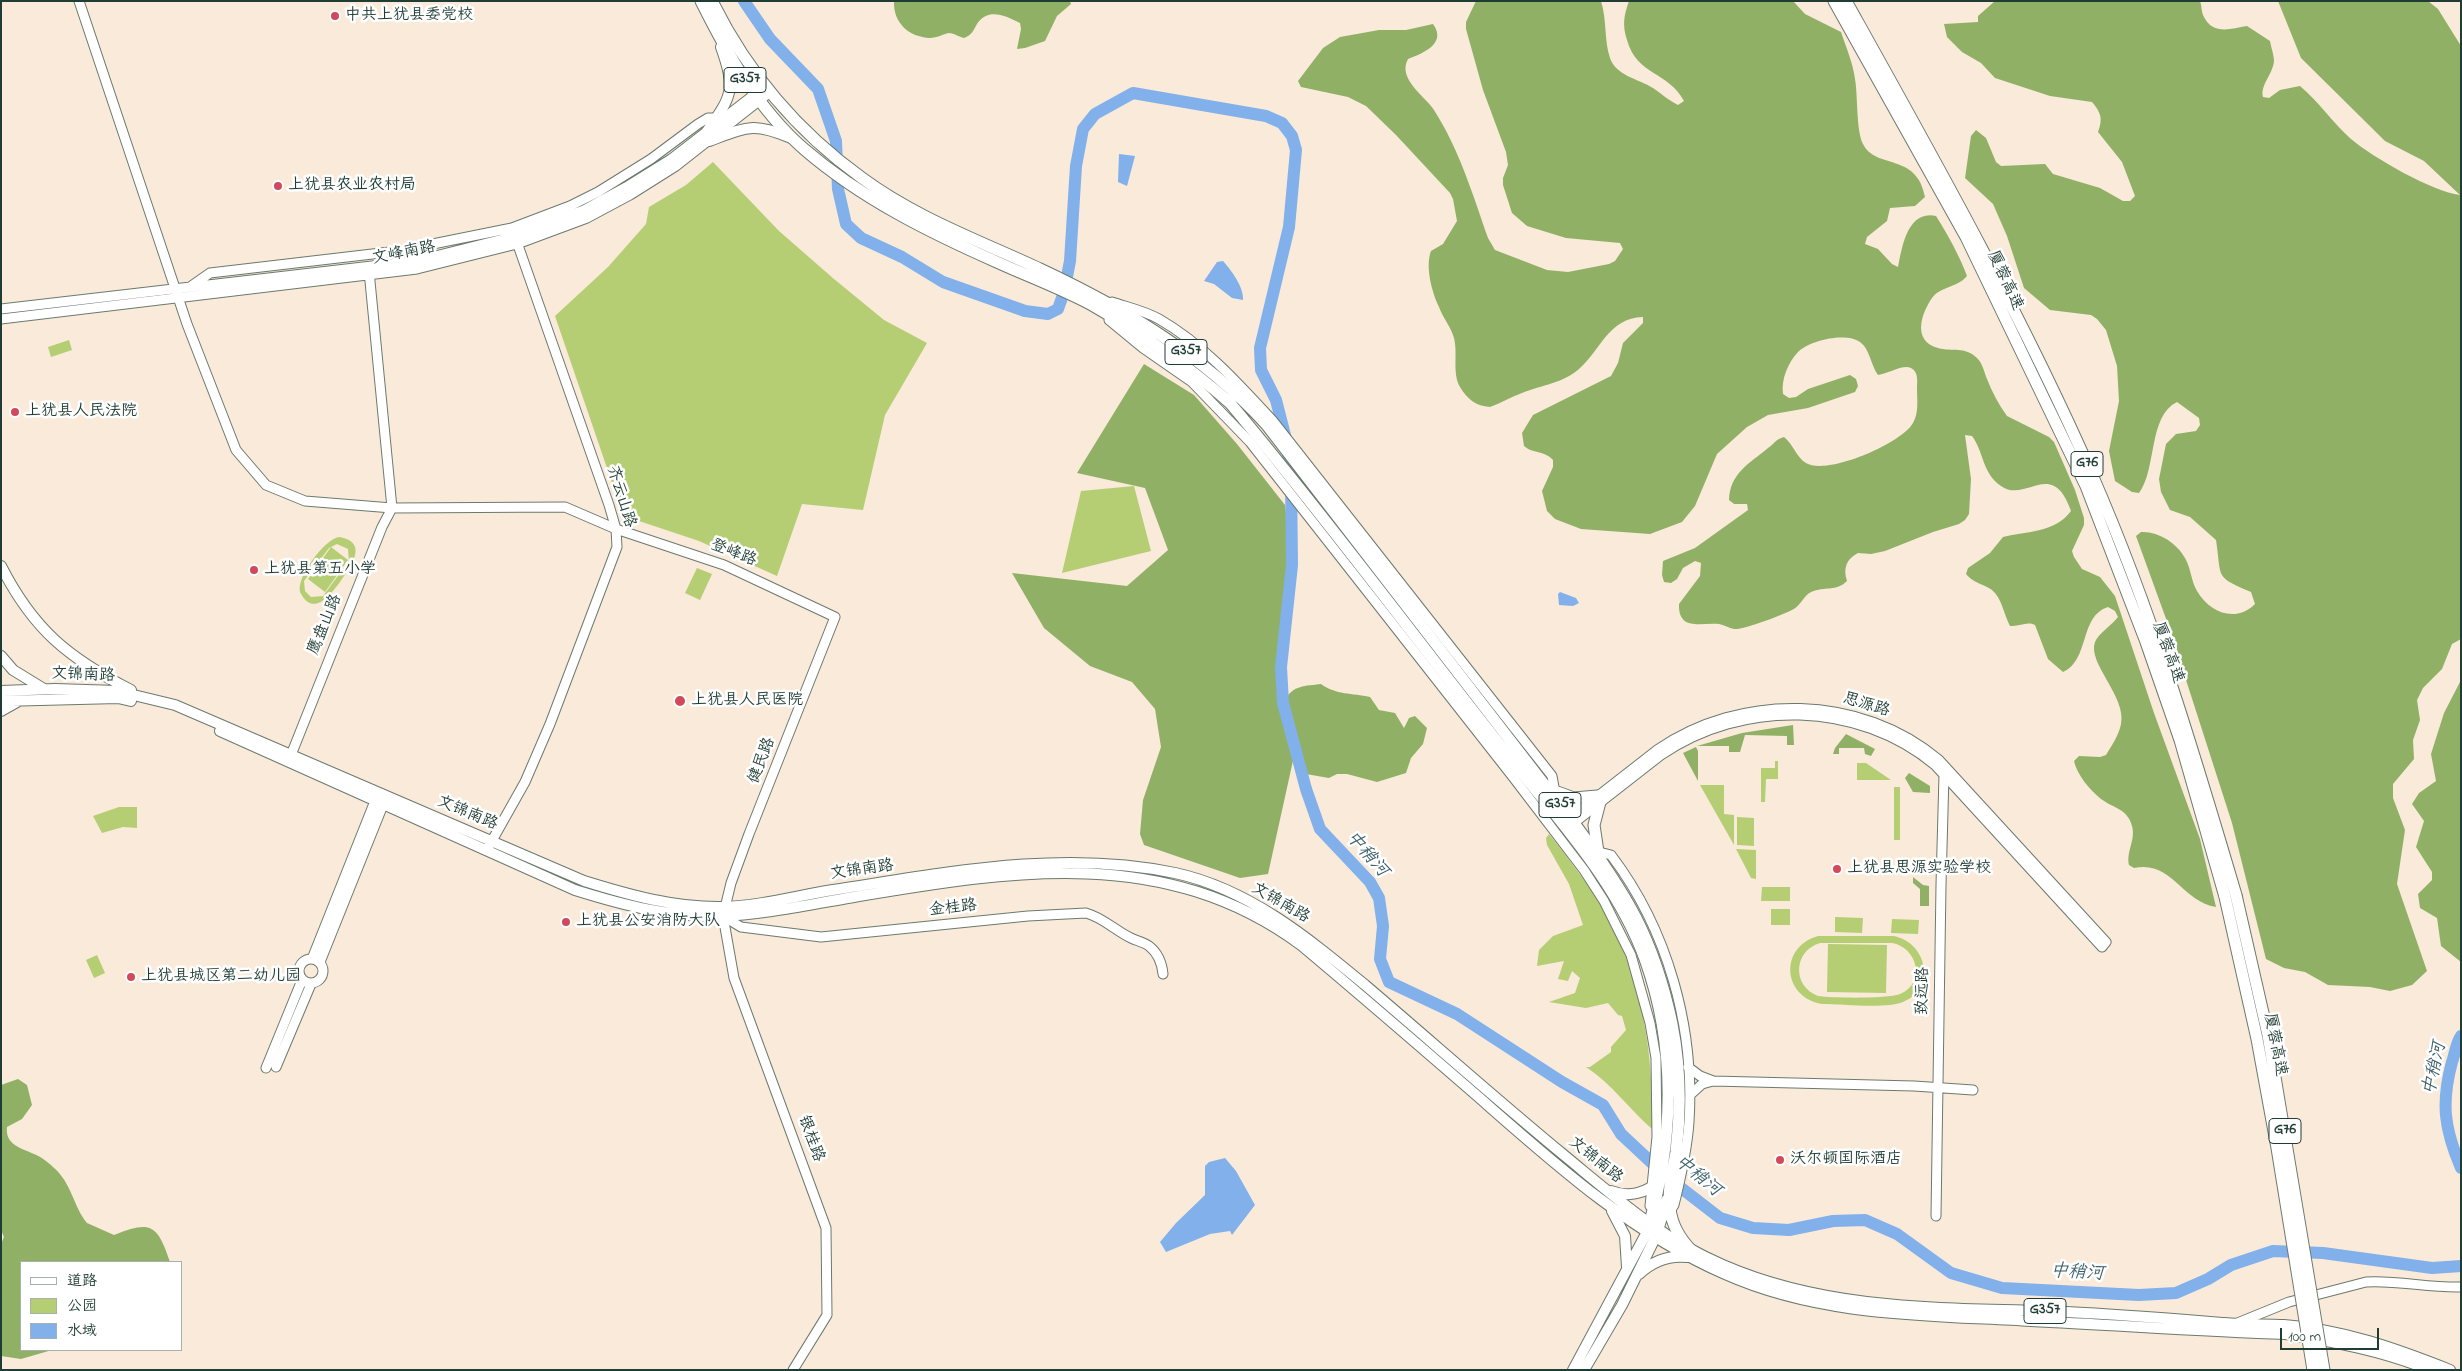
<!DOCTYPE html>
<html>
<head>
<meta charset="utf-8">
<style>
  body { margin:0 }
  #map { position:relative; width:2462px; height:1371px; overflow:hidden; background:#f9eada; font-family:"Indie Flower","LXGW WenKai TC",sans-serif }
  canvas { display:block }
  .frame { position:absolute; inset:0; border:2px solid #1f3d34; pointer-events:none }
  .legend { position:absolute; left:20px; top:1261px; width:162px; height:90px; box-sizing:border-box; background:#fff; border:1px solid #a5b1ae; margin:0; padding:6px 9px; list-style:none; font-size:15px; color:#1f3d34 }
  .legend li { display:flex; align-items:center; gap:10px; height:25px }
  .legend b { width:25px; border:1px solid #a5b1ae }
  .scale { position:absolute; left:2280px; top:1328px; width:99px; height:22px; box-sizing:border-box; border:2px solid #1f3d34; border-top:0; padding-left:6px; font-size:15px; line-height:18px; white-space:nowrap; color:#1f3d34; -webkit-text-stroke:4px #fff; paint-order:stroke }
</style>
</head>
<body>
<div id="map">
<canvas width="2462" height="1371"></canvas>
<div class="frame"></div>
<ul class="legend">
<li><b style="height:6px;background:#fff"></b>道路</li>
<li><b style="height:14px;background:#b5ce73"></b>公园</li>
<li><b style="height:14px;background:#81b0eb"></b>水域</li>
</ul>
<div class="scale">100 m</div>
</div>
<script>
const c = document.querySelector('canvas').getContext('2d');
c.lineJoin = 'round';
function fillPath(path, color) {
  c.fillStyle = color;
  c.fill(path, 'evenodd');
}
function trace(path, color, width, dash) {
  c.strokeStyle = color;
  c.lineWidth = width;
  c.lineCap = dash ? 'butt' : 'round';
  c.setLineDash(dash || []);
  c.stroke(path);
}
function drawText(font, color, halo, rows, align = 'center') {
  c.font = font + ' "Indie Flower","LXGW WenKai TC",sans-serif';
  c.lineWidth = 5;
  c.setLineDash([]);
  c.textBaseline = 'middle';
  c.strokeStyle = halo;
  c.fillStyle = color;
  for (const [text, x, y, turn = 0] of rows) {
    c.save();
    c.translate(x, y);
    c.rotate((+turn || 0) * Math.PI / 180);
    c.textAlign = isNaN(turn) ? turn : align;
    if (halo) c.strokeText(text, 0, 0);
    c.fillText(text, 0, 0);
    c.restore();
  }
}
fillPath(new Path2D(`
  M 713,162 L 779,231 L 834,279 L 884,320 L 927,343 L 885,415 L 863,510 L 802,504 L 777,576 L 699,541 L 633,519 L 620,506 L 555,316 L 608,267 L 646,224 L 649,207 L 686,185 Z
  M 69,340 L 72,350 L 51,357 L 48,347 Z
  M 1134,486 L 1151,551 L 1062,573 L 1081,491 Z
  M 339,537 C 370,542 350,568 340,582 C 330,595 313,618 300,592 C 296,577 325,539 339,537 ZM 337,544 L 348,549 L 349,561 L 323,596 L 311,597 L 305,591 L 304,581 L 329,548 Z
  M 331,547 L 348,560 L 325,592 L 308,579 Z
  M 697,568 L 712,574 L 700,600 L 685,593 Z
  M 1775,761 L 1778,761 L 1778,779 L 1766,779 L 1765,802 L 1761,802 L 1761,768 L 1775,768 Z
  M 1857,763 L 1866,763 L 1891,780 L 1857,780 Z
  M 1700,785 L 1724,785 L 1724,814 L 1734,815 L 1734,845 Z
  M 1894,787 L 1900,787 L 1900,840 L 1894,840 Z
  M 119,807 L 137,807 L 137,828 L 123,827 L 102,833 L 93,816 Z
  M 1737,817 L 1754,818 L 1754,846 L 1737,845 Z
  M 1549,834 C 1568,858 1587,882 1603,909 C 1642,975 1654,1054 1652,1129 C 1629,1109 1612,1084 1586,1067 L 1590,1067 L 1611,1052 L 1611,1047 L 1626,1030 L 1622,1016 L 1618,1015 L 1608,1003 L 1586,1008 L 1549,1002 L 1575,993 L 1580,978 L 1572,971 L 1568,981 L 1558,979 L 1564,961 L 1537,966 L 1539,950 L 1553,936 L 1583,925 L 1569,884 L 1547,845 L 1546,838 Z
  M 1736,849 L 1756,850 L 1756,879 L 1751,878 Z
  M 1762,887 L 1790,887 L 1790,901 L 1761,901 Z
  M 1771,909 L 1790,909 L 1790,925 L 1771,925 Z
  M 1835,917 L 1863,918 L 1862,933 L 1835,932 Z
  M 1892,919 L 1919,920 L 1918,934 L 1891,933 Z
  M 1818,936 L 1893,936 C 1926,941 1938,988 1903,1002 C 1886,1009 1842,1004 1822,1004 C 1782,997 1779,947 1818,936 ZM 1820,943 L 1892,943 C 1917,947 1927,983 1900,994 C 1888,999 1832,998 1818,996 C 1792,986 1793,951 1820,943 Z
  M 1828,944 L 1887,945 L 1886,993 L 1827,992 Z
  M 97,955 L 105,973 L 94,978 L 86,960 Z`), '#b5ce73');
fillPath(new Path2D(`
  M 894,1 L 1070,1 L 1071,4 L 1057,16 L 1045,41 L 1025,48 L 1017,49 L 1021,29 L 1020,23 C 1006,16 988,7 977,24 C 973,31 972,35 964,38 C 959,37 954,33 949,33 C 943,34 937,38 930,38 C 909,37 893,23 894,1 Z
  M 1476,1 L 1601,1 C 1607,20 1604,40 1610,58 C 1616,76 1639,79 1653,88 C 1662,94 1668,100 1678,105 L 1684,101 C 1668,71 1637,76 1627,40 C 1622,25 1624,15 1629,1 L 1793,1 L 1805,14 L 1841,32 C 1846,47 1853,63 1855,79 C 1858,96 1856,130 1863,144 C 1876,170 1917,152 1925,197 L 1915,206 L 1890,208 L 1887,221 L 1867,237 L 1865,244 L 1878,249 L 1892,264 L 1898,267 C 1902,248 1907,210 1936,216 C 1947,233 1960,257 1967,276 C 1957,288 1941,286 1932,298 C 1921,314 1912,341 1938,348 C 1952,352 1965,346 1977,358 C 1983,364 1984,372 1987,379 C 1992,392 1999,405 2007,416 L 2049,437 L 2054,442 L 2075,490 L 2084,518 L 2084,525 L 2072,551 L 2074,557 L 2082,569 L 2100,577 L 2115,596 L 2154,713 L 2200,839 L 2216,907 C 2181,901 2172,860 2134,868 L 2129,865 C 2126,851 2136,840 2132,826 C 2128,809 2113,808 2101,799 C 2090,790 2077,775 2074,761 L 2079,756 L 2100,757 L 2106,755 C 2112,745 2119,735 2121,724 C 2127,697 2087,663 2095,642 C 2098,634 2112,625 2118,617 L 2115,611 L 2108,607 C 2079,616 2090,660 2063,672 L 2048,659 L 2035,625 C 2026,621 2020,627 2010,626 C 2004,615 2002,598 1992,590 C 1984,584 1973,583 1966,574 L 1968,568 L 1990,553 L 2003,537 C 2027,531 2055,533 2071,511 C 2052,457 2026,504 2001,486 C 1982,473 1984,452 1972,436 L 1965,435 L 1971,479 L 1969,514 L 1965,520 L 1959,524 L 1933,532 L 1885,551 L 1871,554 L 1858,553 C 1846,559 1843,569 1847,581 C 1836,592 1825,586 1811,592 C 1803,596 1801,606 1792,610 C 1782,615 1744,630 1734,629 C 1729,628 1724,625 1719,624 C 1702,622 1678,632 1679,604 L 1700,576 L 1701,563 L 1695,561 L 1683,568 L 1677,579 L 1671,583 L 1664,582 L 1662,575 L 1663,561 L 1695,548 L 1748,510 L 1747,504 L 1734,504 L 1729,500 C 1730,473 1749,464 1768,448 C 1774,444 1776,439 1784,437 C 1793,444 1797,458 1806,463 C 1827,476 1902,443 1913,423 C 1919,413 1917,400 1917,389 C 1917,382 1919,372 1911,368 C 1903,364 1888,374 1878,375 C 1871,366 1870,349 1860,342 C 1846,332 1810,340 1798,352 C 1788,363 1781,379 1783,394 L 1789,398 L 1796,397 L 1808,389 L 1850,375 L 1856,379 L 1858,386 L 1855,392 L 1808,408 L 1768,415 L 1747,427 L 1717,454 L 1695,506 L 1682,522 L 1650,534 L 1581,529 L 1555,519 L 1547,511 L 1542,491 L 1553,467 L 1553,460 C 1544,450 1533,454 1524,446 L 1522,433 L 1533,415 L 1611,376 L 1618,363 L 1623,343 L 1643,323 L 1643,317 C 1608,318 1601,350 1579,369 C 1563,383 1542,385 1522,393 C 1511,397 1501,403 1490,407 C 1476,406 1467,399 1460,387 C 1452,373 1458,354 1454,338 C 1451,327 1443,318 1439,307 C 1432,292 1425,267 1431,251 L 1443,244 L 1457,221 L 1453,199 L 1450,193 L 1396,135 L 1366,106 L 1348,97 L 1301,87 L 1298,81 L 1323,48 L 1340,37 L 1379,30 L 1406,30 L 1433,24 C 1447,43 1424,53 1408,59 C 1397,79 1425,96 1434,110 C 1459,149 1473,195 1488,238 L 1495,250 L 1547,270 L 1568,272 L 1609,264 L 1615,261 L 1623,249 L 1620,243 L 1566,238 L 1527,226 L 1512,213 L 1503,185 L 1503,178 L 1508,165 L 1506,152 L 1483,90 L 1466,29 L 1466,22 Z
  M 1995,1 L 2200,1 C 2202,6 2201,12 2204,17 C 2213,35 2230,29 2247,26 L 2270,41 C 2271,47 2274,55 2274,61 C 2273,74 2260,85 2263,97 L 2269,98 L 2280,90 L 2300,86 C 2319,102 2333,123 2351,139 C 2372,157 2433,192 2460,195 L 2424,161 L 2385,141 L 2301,58 L 2278,1 L 2428,1 L 2438,9 L 2461,46 L 2461,639 L 2452,644 L 2442,669 L 2423,688 L 2417,700 L 2420,720 L 2413,740 L 2414,759 L 2393,784 L 2393,798 L 2405,830 L 2397,884 L 2427,971 L 2412,985 L 2390,991 L 2370,987 L 2328,985 L 2305,972 L 2284,968 L 2266,959 L 2232,823 L 2169,627 L 2136,536 L 2141,532 C 2158,531 2177,543 2185,558 C 2191,568 2191,581 2197,591 C 2210,613 2236,623 2255,604 L 2251,592 C 2214,576 2222,579 2216,540 L 2190,517 L 2170,510 L 2161,492 L 2159,479 L 2166,444 L 2176,434 L 2196,431 L 2200,425 L 2199,418 L 2177,402 C 2148,416 2157,469 2139,493 L 2132,492 L 2115,481 L 2109,451 L 2119,401 L 2117,366 L 2106,330 L 2097,319 L 2091,315 L 2050,310 L 2024,288 L 2007,236 L 1993,204 L 1965,178 L 1971,136 L 1976,130 L 1986,138 L 1996,162 L 2001,166 L 2045,164 L 2053,174 L 2100,188 L 2123,201 L 2130,201 L 2135,196 L 2122,162 L 2098,132 C 2103,118 2101,113 2092,102 L 2050,96 L 1995,78 L 1981,63 L 1962,52 L 1947,37 L 1944,24 L 1978,22 L 1978,16 Z
  M 1144,364 L 1194,395 L 1237,444 L 1285,505 L 1292,565 L 1281,667 L 1283,703 L 1296,747 L 1268,874 L 1240,878 L 1144,845 L 1140,834 L 1143,800 L 1161,747 L 1155,709 L 1132,682 L 1090,666 L 1044,628 L 1012,573 L 1127,586 L 1168,550 L 1145,488 L 1077,473 Z
  M 2461,680 L 2461,962 L 2441,946 L 2437,918 L 2420,908 L 2418,894 L 2432,880 L 2432,872 L 2416,847 L 2424,821 L 2412,804 L 2419,793 L 2436,781 L 2431,754 L 2444,713 Z
  M 1321,684 C 1336,695 1352,693 1370,697 L 1379,710 L 1395,713 L 1404,728 L 1409,718 L 1415,716 L 1427,728 L 1423,744 L 1411,758 L 1406,773 L 1377,782 L 1347,774 L 1337,774 L 1329,778 L 1306,774 L 1285,700 C 1293,685 1305,686 1321,684 Z
  M 1793,725 L 1794,745 L 1787,745 L 1787,736 L 1745,735 L 1740,752 L 1729,752 L 1729,746 L 1697,746 L 1742,733 Z
  M 1846,734 L 1875,749 L 1871,756 L 1865,754 L 1864,748 L 1839,748 L 1839,754 L 1833,754 L 1835,748 Z
  M 1696,747 L 1698,751 L 1698,781 L 1683,753 Z
  M 1909,773 L 1930,786 L 1930,793 L 1913,792 L 1905,778 Z
  M 1913,877 L 1923,885 L 1929,886 L 1929,906 L 1920,906 L 1920,889 L 1913,883 Z
  M 18,1079 L 27,1085 L 32,1105 L 22,1119 L 7,1127 C 5,1145 21,1148 34,1154 C 40,1156 48,1162 53,1167 C 72,1183 73,1206 87,1223 L 114,1235 C 150,1221 157,1223 170,1262 L 21,1262 L 21,1350 L 52,1350 L 21,1359 L 1,1356 L 1,1244 L 4,1237 L 1,1230 L 1,1085 Z`), '#90b165');
fillPath(new Path2D(`
  M 1119,154 L 1135,156 L 1127,186 L 1118,182 Z
  M 1223,261 C 1231,270 1244,287 1243,300 L 1232,298 L 1214,284 L 1204,281 L 1217,262 Z
  M 1560,592 L 1576,598 L 1579,603 L 1573,606 L 1559,605 L 1558,594 Z
  M 1225,1158 L 1236,1171 L 1255,1205 L 1232,1235 L 1230,1231 L 1210,1234 L 1166,1252 L 1160,1242 L 1176,1223 L 1205,1195 L 1205,1166 L 1209,1162 Z`), '#81b0eb');
trace(new Path2D(`
  M 744,1 L 770,39 L 818,89 L 836,141 L 838,189 L 846,224 L 861,238 L 902,257 L 943,282 L 1025,311 L 1048,314 L 1058,309 L 1064,292 L 1070,261 L 1076,166 L 1083,129 L 1095,114 L 1133,93 L 1266,116 L 1282,123 L 1292,136 L 1296,150 L 1289,227 L 1260,348 L 1261,370 L 1276,400 L 1286,439 L 1291,476 L 1292,565 L 1281,667 L 1283,703 L 1306,789 L 1320,829 L 1370,882 L 1379,898 L 1383,926 L 1380,959 L 1389,982 L 1457,1014 L 1562,1082 L 1603,1105 L 1621,1134 L 1667,1177 L 1720,1218 L 1753,1228 L 1789,1230 L 1833,1221 L 1865,1220 L 1897,1234 L 1951,1273 L 2002,1288 L 2139,1295 L 2176,1293 L 2208,1279 L 2231,1265 L 2273,1251 L 2323,1253 L 2432,1268 L 2461,1266
  M 2461,1036 C 2456,1043 2455,1054 2452,1062 C 2441,1103 2444,1128 2461,1168`), '#81b0eb', 12);
const secondary = new Path2D(`
  M 79,1 L 187,324 L 236,450 L 266,485 L 305,501 L 392,508 L 565,507 L 616,529 L 724,565 L 835,617 L 749,834 L 731,883 L 723,916 L 734,978 L 826,1228 L 827,1315 L 793,1370
  M 190,287 L 210,273 L 398,251 L 512,228 L 570,206 L 598,192 L 651,159 L 698,124 L 708,118 L 722,118
  M 1112,302 C 1127,307 1145,311 1159,319 C 1204,345 1238,383 1273,421 L 1552,776 L 1555,793 L 1553,797
  M 1,309 L 415,261 L 515,236 L 584,210 L 626,187 L 671,159 L 764,87
  M 1,319 L 417,269 L 517,244 L 587,218 L 630,195 L 676,166 L 769,93
  M 1109,320 L 1143,348 L 1192,382 L 1250,442 L 1513,777 L 1584,870 L 1604,901 L 1631,955 L 1650,1023 L 1656,1058 L 1657,1137 L 1650,1206
  M 291,755 L 382,527 L 392,508 L 369,271
  M 1566,821 L 1657,750 C 1741,692 1861,694 1939,760 L 2106,942 L 2102,947 L 1935,765 C 1858,701 1743,699 1661,755 L 1570,826
  M 489,846 L 525,782 L 550,724 L 617,547 L 616,529 L 609,505 L 512,228
  M 1595,851 L 1611,855 C 1668,930 1695,1028 1689,1122 C 1687,1150 1681,1177 1674,1205 L 1670,1211
  M 723,916 L 741,927 L 821,937 L 1028,916 L 1086,913 C 1102,917 1116,931 1131,938 C 1137,941 1144,942 1149,946 C 1158,953 1162,964 1163,974
  M299 971a12 12 0 1 1 24 0a12 12 0 1 1-24 0Z
  M 312,959 L 375,801
  M 320,962 L 383,805
  M 276,1067 L 311,984
  M 1688,1067 L 1700,1076 L 1713,1081 L 1914,1086 L 1973,1090
  M 266,1068 L 302,980
  M 1690,1095 L 1702,1084 L 1713,1081
  M 1936,1216 L 1941,885 L 1944,774
  M 2235,1324 L 2289,1302 L 2366,1282 C 2397,1280 2429,1288 2461,1287`);
const primary = new Path2D(`
  M 705,134 C 731,97 737,92 721,47
  M 709,141 C 747,127 753,122 791,138
  M 1,566 C 33,629 68,658 131,690
  M 1,656 L 13,670 L 44,689
  M 1,691 L 55,689 L 117,691 L 175,705 L 584,881 C 629,895 675,908 723,907 C 760,906 796,896 833,890 C 945,873 1062,849 1175,873 C 1249,889 1308,938 1365,985 C 1432,1042 1497,1100 1565,1156 C 1615,1197 1663,1240 1723,1265 C 1824,1309 1934,1308 2042,1311 C 2103,1313 2163,1318 2224,1323 C 2244,1325 2264,1324 2284,1325 C 2341,1329 2397,1349 2450,1370
  M 1,701 L 118,698 L 131,701
  M 1,711 L 17,702
  M 220,731 L 575,890 C 623,905 672,918 723,916 C 767,914 811,904 854,897 C 1010,871 1164,844 1301,945 C 1362,996 1422,1048 1482,1100 C 1557,1166 1633,1234 1725,1274 C 1821,1317 1928,1315 2031,1321 C 2116,1325 2201,1331 2286,1334 C 2336,1342 2383,1351 2430,1370
  M 1611,1191 C 1629,1198 1647,1193 1660,1180
  M 1612,1211 L 1625,1236 L 1627,1267
  M 1639,1274 C 1653,1261 1669,1255 1687,1257
  M 1573,1370 L 1647,1232
  M 1584,1370 L 1622,1305 L 1655,1238`);
const highway = new Path2D(`
  M 701,1 C 728,55 758,109 804,149 C 862,199 929,232 999,263 C 1030,277 1062,289 1092,305 C 1141,333 1188,366 1230,403 C 1325,516 1412,634 1503,749 C 1554,815 1616,879 1645,959 C 1677,1048 1674,1142 1647,1232
  M 712,1 C 747,72 798,132 862,178 C 916,218 980,241 1040,269 C 1125,309 1202,354 1266,424 L 1574,823 C 1626,893 1654,938 1672,1024 C 1680,1065 1681,1111 1676,1152 C 1673,1171 1667,1190 1670,1209 C 1672,1225 1680,1239 1692,1251
  M 1834,1 L 1966,237 L 2086,486 L 2146,642 L 2180,740 L 2225,897
  M 1846,1 C 1933,157 2021,313 2093,477 C 2152,612 2194,753 2236,895
  M 1549,789 L 1574,798 L 1597,796
  M 1598,852 L 1594,825 L 1600,802
  M 1655,1238 L 1667,1200`);
trace(secondary, '#6b7a6e', 11);
trace(primary, '#6b7a6e', 12);
trace(highway, '#6b7a6e', 13);
trace(secondary, '#fff', 9);
trace(primary, '#fff', 10);
trace(highway, '#fff', 11);
const highwayBridge = new Path2D(`
  M 2236,895 L 2268,1035 L 2324,1370
  M 2225,897 L 2257,1039 L 2277,1148 L 2313,1370`);
trace(highwayBridge, '#6b7a6e', 13, []);
trace(highwayBridge, '#fff', 11);
for (const [x, y, r, color] of [
  [335,16,5,"#d1495b"],
  [278,186,5,"#d1495b"],
  [15,412,5,"#d1495b"],
  [254,570,5,"#d1495b"],
  [680,701,6,"#d1495b"],
  [1837,869,5,"#d1495b"],
  [566,922,5,"#d1495b"],
  [131,977,5,"#d1495b"],
  [1780,1160,5,"#d1495b"]
]) {
  const dot = new Path2D();
  dot.arc(x, y, r, 0, 2 * Math.PI);
  c.fillStyle = color;
  c.fill(dot);
  trace(dot, '#fff', 2);
}
for (const [x, y, w] of [
  [745,80,42],
  [1186,352,42],
  [2087,464,32],
  [1560,805,42],
  [2285,1131,32],
  [2045,1311,42]
]) {
  const box = new Path2D();
  box.roundRect(x - w / 2, y - 12.5, w, 25, 4);
  c.fillStyle = '#fff';
  c.fill(box);
  trace(box, '#1f3d34', 1);
}
drawText('bold 15px', '#1f3d34', null, [
  ["G357",745,80],
  ["G357",1186,352],
  ["G76",2087,464],
  ["G357",1560,805],
  ["G76",2285,1131],
  ["G357",2045,1311]
]);
drawText('16px', '#1f3d34', '#fff', [
  ["中共上犹县委党校",345,16],
  ["上犹县农业农村局",288,186],
  ["上犹县人民法院",25,412],
  ["上犹县第五小学",264,570],
  ["上犹县人民医院",691,701],
  ["上犹县思源实验学校",1847,869],
  ["上犹县公安消防大队",576,922],
  ["上犹县城区第二幼儿园",141,977],
  ["沃尔顿国际酒店",1790,1160]
], 'left');
drawText('16px', '#1f3d34', '#fff', [
  ["文峰南路",404,254,-11],
  ["厦蓉高速",2004,281,65],
  ["齐云山路",620,497,73],
  ["登峰路",733,554,21],
  ["鹰盘山路",326,625,-68],
  ["厦蓉高速",2167,653,70],
  ["文锦南路",83,676,2],
  ["思源路",1866,706,17],
  ["健民路",763,761,-69],
  ["文锦南路",467,814,23],
  ["文锦南路",862,871,-8],
  ["文锦南路",1280,904,30],
  ["金桂路",953,909,-6],
  ["致远路",1924,991,-89],
  ["厦蓉高速",2274,1045,79],
  ["银桂路",810,1139,70],
  ["文锦南路",1595,1161,39]
]);
drawText('italic 18px', '#3c606b', '#fff', [
  ["中稍河",1366,855,49],
  ["中稍河",2436,1069,-78],
  ["中稍河",1697,1177,39],
  ["中稍河",2077,1274,3]
]);
</script>
</body>
</html>
